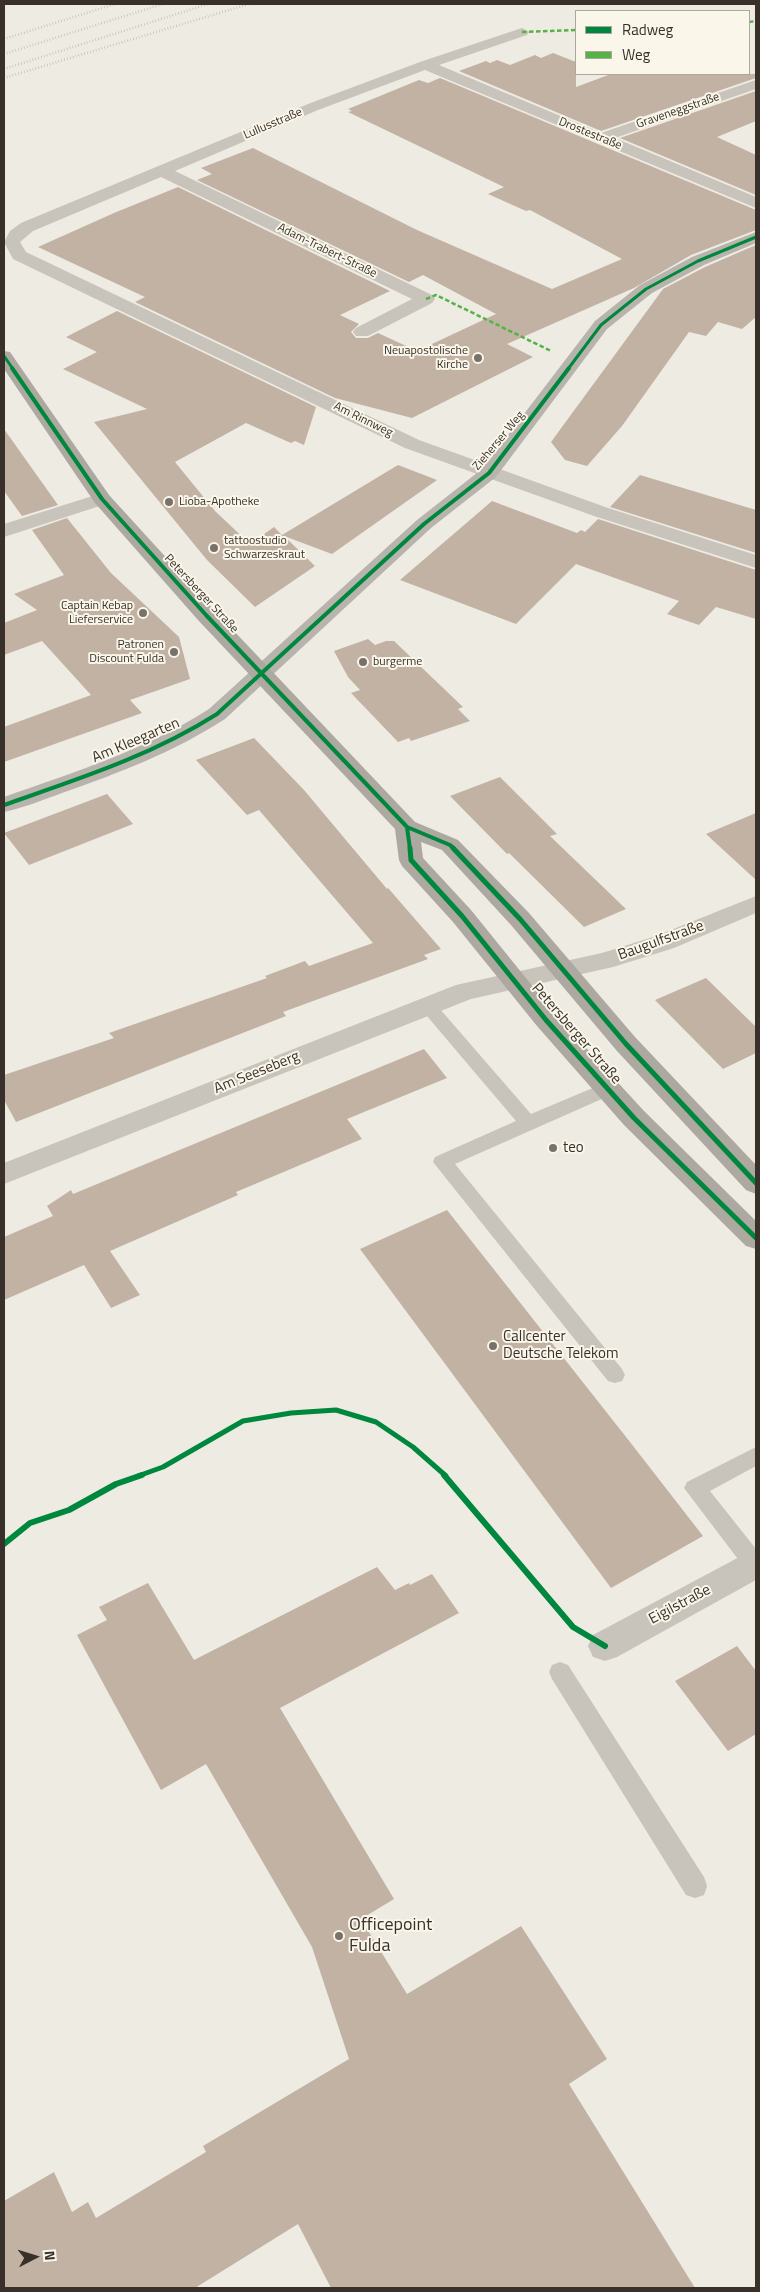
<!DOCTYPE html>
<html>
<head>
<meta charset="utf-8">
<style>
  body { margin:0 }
  #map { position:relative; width:760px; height:2292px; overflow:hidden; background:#eeebe3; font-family:"Titillium Web",sans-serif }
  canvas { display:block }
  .frame { position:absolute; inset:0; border:5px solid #393129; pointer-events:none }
  .legend { position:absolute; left:575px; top:10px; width:175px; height:65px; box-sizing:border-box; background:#faf6ea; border:1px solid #ada79d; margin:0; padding:6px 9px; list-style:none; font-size:15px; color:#393129 }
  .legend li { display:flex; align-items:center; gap:10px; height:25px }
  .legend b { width:25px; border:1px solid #ada79d }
  .north { position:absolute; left:10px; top:2232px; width:50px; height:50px; -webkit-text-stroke:4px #faf6ea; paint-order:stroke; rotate:85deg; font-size:14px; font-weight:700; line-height:20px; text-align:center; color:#393129 }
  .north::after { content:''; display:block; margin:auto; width:18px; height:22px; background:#393129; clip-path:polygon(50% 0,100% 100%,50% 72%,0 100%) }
</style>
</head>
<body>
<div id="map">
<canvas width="760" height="2292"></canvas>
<div class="frame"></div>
<ul class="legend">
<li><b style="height:6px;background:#00873e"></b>Radweg</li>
<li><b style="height:6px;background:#56b246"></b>Weg</li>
</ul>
<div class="north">N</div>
</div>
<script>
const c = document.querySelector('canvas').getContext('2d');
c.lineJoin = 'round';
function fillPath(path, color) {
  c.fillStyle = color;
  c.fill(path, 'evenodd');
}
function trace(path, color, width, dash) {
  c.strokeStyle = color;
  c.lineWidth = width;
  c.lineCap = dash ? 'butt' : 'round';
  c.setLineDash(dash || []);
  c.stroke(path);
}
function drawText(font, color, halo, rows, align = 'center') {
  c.font = font + ' "Titillium Web",sans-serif';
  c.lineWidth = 4;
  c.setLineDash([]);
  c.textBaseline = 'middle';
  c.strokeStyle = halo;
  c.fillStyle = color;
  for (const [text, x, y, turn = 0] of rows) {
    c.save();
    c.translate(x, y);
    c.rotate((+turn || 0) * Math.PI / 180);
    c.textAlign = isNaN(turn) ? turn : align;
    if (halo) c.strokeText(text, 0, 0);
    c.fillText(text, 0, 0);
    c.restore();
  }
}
fillPath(new Path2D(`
  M 553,53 L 576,62 L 576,87 L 611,74 L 756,74 L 756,78 L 601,131 L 459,71 L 486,61 L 490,63 L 497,60 L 510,65 L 535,55 L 541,58 Z
  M 440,78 L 756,210 L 756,230 L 691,255 L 634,288 L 507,344 L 533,357 L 412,418 L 335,398 L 135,302 L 145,297 L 38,247 L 114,213 L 178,187 L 390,291 L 340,315 L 359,324 L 351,332 L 356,338 L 368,338 L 378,333 L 417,351 L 496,314 L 423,275 L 409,282 L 197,180 L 212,174 L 201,168 L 253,148 L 417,230 L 552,289 L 622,259 L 530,210 L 526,211 L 488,194 L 504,187 L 348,112 L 352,111 L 348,109 L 419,80 L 428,83 Z
  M 756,91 L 756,121 L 717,137 L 756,155 L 756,195 L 620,138 Z
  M 756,245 L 756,317 L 742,329 L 718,322 L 706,336 L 689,332 L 622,426 L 587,466 L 565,460 L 551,442 L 663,289 L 705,267 Z
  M 117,311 L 316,407 L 304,445 L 295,441 L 291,443 L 246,423 L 175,462 L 215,511 L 250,544 L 274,527 L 282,535 L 398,465 L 437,480 L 332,554 L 284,536 L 315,566 L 255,607 L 207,560 L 94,422 L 147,409 L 63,369 L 97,352 L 66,337 Z
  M 4,429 L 58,505 L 22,516 L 4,491 Z
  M 640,475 L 756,510 L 756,553 L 610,507 Z
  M 492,501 L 577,533 L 581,530 L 585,532 L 598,519 L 756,570 L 756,619 L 716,607 L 699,625 L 667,614 L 679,601 L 576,564 L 516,624 L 400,580 Z
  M 67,518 L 111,573 L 179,637 L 190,679 L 130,700 L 142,713 L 4,762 L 4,727 L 91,695 L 42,641 L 4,655 L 4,623 L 37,610 L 14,594 L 64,575 L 32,530 Z
  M 368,639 L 375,645 L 386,641 L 394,641 L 463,707 L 458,709 L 470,721 L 411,741 L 409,738 L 398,742 L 351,693 L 360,690 L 348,677 L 334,651 Z
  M 254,738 L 304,790 L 387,889 L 388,888 L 441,949 L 424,955 L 428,959 L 283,1012 L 286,1016 L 16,1122 L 4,1100 L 4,1075 L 114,1038 L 109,1033 L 267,978 L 265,976 L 305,961 L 309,966 L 373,943 L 259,810 L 247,815 L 196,760 Z
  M 500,777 L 557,834 L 550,836 L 626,909 L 584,927 L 509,853 L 507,854 L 450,796 Z
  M 107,794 L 133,824 L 29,865 L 4,833 Z
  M 756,813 L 756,880 L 706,834 Z
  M 706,978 L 756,1027 L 756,1053 L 723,1069 L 655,1000 Z
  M 424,1049 L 447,1078 L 347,1119 L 362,1139 L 236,1192 L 238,1195 L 110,1251 L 140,1295 L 111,1308 L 84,1265 L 4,1300 L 4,1237 L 53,1216 L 47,1206 L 71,1190 L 73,1194 Z
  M 447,1210 L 630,1442 L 703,1536 L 611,1588 L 360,1249 Z
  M 377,1567 L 395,1590 L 409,1583 L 410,1585 L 432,1574 L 459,1613 L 280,1708 L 394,1899 L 361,1919 L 407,1994 L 521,1926 L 607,2059 L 569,2084 L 695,2288 L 331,2288 L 298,2224 L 195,2288 L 4,2288 L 4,2201 L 54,2172 L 72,2212 L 88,2202 L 96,2218 L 206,2152 L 203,2146 L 349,2059 L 312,1947 L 206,1764 L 161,1790 L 77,1635 L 107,1620 L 99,1607 L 148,1583 L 194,1660 Z
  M 737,1646 L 756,1671 L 756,1734 L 728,1751 L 675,1681 Z`), '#c2b2a4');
fillPath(new Path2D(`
  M 427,999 L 433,1001 L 531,1114 L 607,1082 L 613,1084 L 616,1089 L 613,1094 L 455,1164 L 622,1369 L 625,1375 L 622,1381 L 615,1383 L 608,1381 L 433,1162 L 435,1157 L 516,1121 L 421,1009 L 418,1005 L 421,1001 Z
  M 756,1447 L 756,1466 L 710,1491 L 756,1549 L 755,1574 L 747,1571 L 684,1488 L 687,1482 Z
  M 560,1662 L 568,1665 L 704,1877 L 707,1886 L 704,1895 L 695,1898 L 686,1895 L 552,1679 L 549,1672 L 552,1665 Z`), '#c8c3bb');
fillPath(new Path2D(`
  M 522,28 L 529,32 L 527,35 L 439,65 L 601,133 L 756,80 L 756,89 L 615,138 L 756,197 L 756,208 L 425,70 L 318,110 L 175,171 L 432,295 L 435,299 L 432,303 L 368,336 L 356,336 L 353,332 L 356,328 L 412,299 L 161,177 L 33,231 L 20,242 L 26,252 L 419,440 L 608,508 L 756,555 L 756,568 L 594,516 L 405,448 L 13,259 L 4,242 L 10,231 L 21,223 L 308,104 L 420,62 Z
  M 102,493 L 109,495 L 112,499 L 109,503 L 4,537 L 4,524 Z
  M 756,896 L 756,913 L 674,948 L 613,967 L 471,999 L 4,1184 L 4,1163 L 456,985 L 602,953 L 656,936 Z
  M 756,1550 L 756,1580 L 617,1657 L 605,1661 L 593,1657 L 588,1646 L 593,1635 L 745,1554 Z`), '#c8c3bb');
fillPath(new Path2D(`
  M 756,232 L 756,243 L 704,265 L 652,293 L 607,329 L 496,477 L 431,528 L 225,719 C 174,752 119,773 62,793 C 43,800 23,808 4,812 L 4,797 C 75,772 145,750 209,709 L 417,520 L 482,469 L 595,321 L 640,285 L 692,257 Z`), '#b8b3ac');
fillPath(new Path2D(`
  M 4,351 L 10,352 L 109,495 L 214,610 L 415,822 L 458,840 L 529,913 L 635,1037 L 756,1165 L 756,1194 L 746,1190 L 617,1051 L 511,925 L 442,850 L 421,842 L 423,858 L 471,910 L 555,1014 L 644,1111 L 756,1221 L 756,1249 L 746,1246 L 624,1125 L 537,1026 L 453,922 L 402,866 L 399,860 L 395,829 L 198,620 L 95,503 L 4,369 Z`), '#ada8a0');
trace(new Path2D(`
  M 4,39 L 115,4
  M 4,54 L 163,4
  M 4,69 L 208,4
  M 4,78 L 249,4`), '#afaca6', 2.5, [0.5, 2.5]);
trace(new Path2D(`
  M 749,22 L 756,21
  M 522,32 L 576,30
  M 426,299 L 436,295 L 551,351`), '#56b246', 2.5, [4.5, 2.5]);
trace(new Path2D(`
  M 4,356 L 13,369
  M 568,369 L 601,325 L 646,289 L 698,261 L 756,237`), '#00873e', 3);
trace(new Path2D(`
  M 12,368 L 102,499 L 206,615 L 407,827 L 450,845 L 454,849
  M 4,805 C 78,779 151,756 217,714 L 424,524 L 489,473 L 569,368
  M 407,827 L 410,849`), '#00873e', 4);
trace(new Path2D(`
  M 410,848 L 411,860 L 462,916 L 546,1020 L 634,1118 L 756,1238
  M 453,848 L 520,919 L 626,1044 L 756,1183
  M 138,1476 L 163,1467 L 243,1421 L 291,1413 L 336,1410 L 376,1422 L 413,1447 L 446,1476`), '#00873e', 5);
trace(new Path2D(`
  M 444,1475 L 573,1627 L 605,1646
  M 4,1544 L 30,1523 L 69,1510 L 116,1484 L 142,1475`), '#00873e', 6);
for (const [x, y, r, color] of [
  [478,358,5,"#78726a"],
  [169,502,5,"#78726a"],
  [214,548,5,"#78726a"],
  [143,613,5,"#78726a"],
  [174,652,5,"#78726a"],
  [363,662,5,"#78726a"],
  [553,1148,5,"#78726a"],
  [493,1346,5,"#78726a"],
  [339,1936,5,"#78726a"]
]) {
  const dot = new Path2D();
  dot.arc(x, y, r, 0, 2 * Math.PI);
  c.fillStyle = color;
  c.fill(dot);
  trace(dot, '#faf6ea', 2);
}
drawText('12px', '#393129', '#faf6ea', [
  ["Graveneggstraße",678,111,-19],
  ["Lullusstraße",273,124,-23],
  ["Drostestraße",590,134,22],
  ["Adam-Trabert-Straße",327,251,26],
  ["Am Rinnweg",363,420,26],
  ["Zieherser Weg",499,441,-50],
  ["Petersberger Straße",201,594,47]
]);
drawText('12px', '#393129', '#faf6ea', [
  ["Neuapostolische",468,351],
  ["Kirche",468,365],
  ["Lioba-Apotheke",179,502,"left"],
  ["tattoostudio",224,541,"left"],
  ["Schwarzeskraut",224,555,"left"],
  ["Captain Kebap",133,606],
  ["Lieferservice",133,620],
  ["Patronen",164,645],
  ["Discount Fulda",164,659],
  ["burgerme",373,662,"left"]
], 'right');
drawText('15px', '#393129', '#faf6ea', [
  ["Am Kleegarten",136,741,-23],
  ["Baugulfstraße",661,941,-20],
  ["Petersberger Straße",576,1034,49],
  ["Am Seeseberg",257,1073,-22],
  ["Eigilstraße",680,1605,-28]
]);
drawText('15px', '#393129', '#faf6ea', [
  ["teo",563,1148],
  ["Callcenter",503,1337],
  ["Deutsche Telekom",503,1354]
], 'left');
drawText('18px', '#393129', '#faf6ea', [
  ["Officepoint",349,1926],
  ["Fulda",349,1947]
], 'left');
</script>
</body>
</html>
